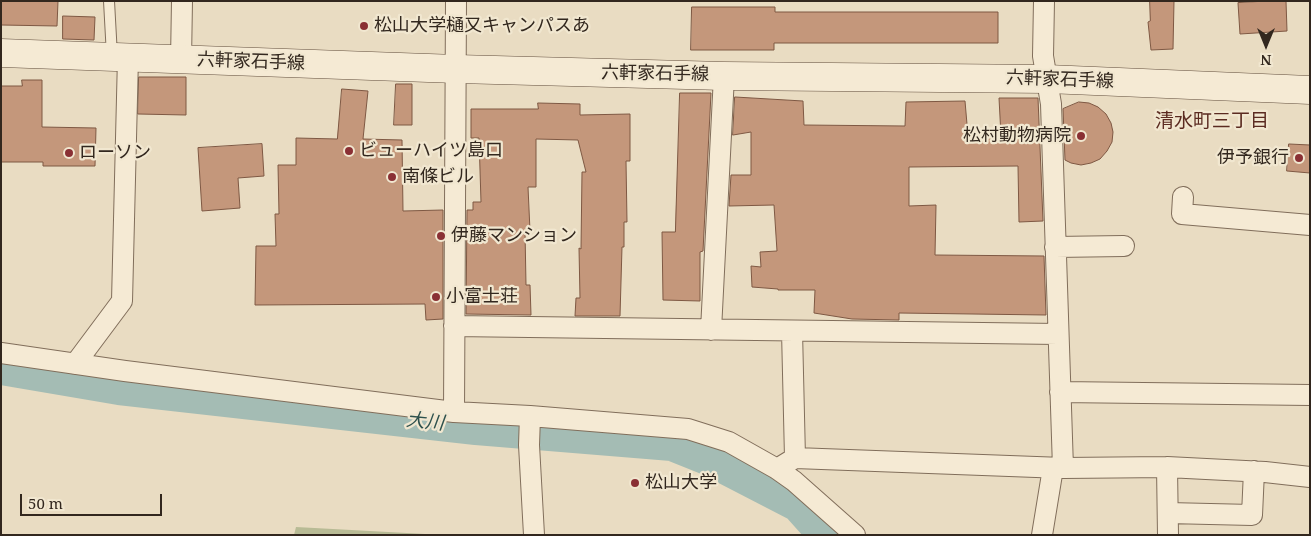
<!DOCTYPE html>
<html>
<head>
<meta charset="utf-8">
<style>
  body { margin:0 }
  #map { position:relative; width:1311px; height:536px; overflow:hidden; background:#e9dcc2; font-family:"Noto Serif",serif }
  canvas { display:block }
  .frame { position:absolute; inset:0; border:2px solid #32271e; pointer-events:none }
  .north { position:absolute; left:1241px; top:20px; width:50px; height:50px; -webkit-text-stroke:4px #f1e7d0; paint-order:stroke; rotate:180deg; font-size:14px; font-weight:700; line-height:20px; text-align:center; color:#32271e }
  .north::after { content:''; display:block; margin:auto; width:18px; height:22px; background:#32271e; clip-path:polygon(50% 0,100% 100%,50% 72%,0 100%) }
  .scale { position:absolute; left:20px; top:494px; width:142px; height:22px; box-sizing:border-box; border:2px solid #32271e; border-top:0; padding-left:6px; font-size:15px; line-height:18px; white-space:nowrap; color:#32271e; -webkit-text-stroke:4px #f1e7d0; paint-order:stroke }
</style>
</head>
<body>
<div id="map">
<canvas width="1311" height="536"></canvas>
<div class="frame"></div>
<div class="north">N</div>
<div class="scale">50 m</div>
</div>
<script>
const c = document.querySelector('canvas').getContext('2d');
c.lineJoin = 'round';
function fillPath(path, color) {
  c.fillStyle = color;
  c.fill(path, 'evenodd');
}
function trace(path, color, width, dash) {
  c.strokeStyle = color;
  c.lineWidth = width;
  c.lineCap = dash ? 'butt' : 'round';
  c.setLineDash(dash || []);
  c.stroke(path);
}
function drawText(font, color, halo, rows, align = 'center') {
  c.font = font + ' "Noto Serif","Noto Sans JP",serif';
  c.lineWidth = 4.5;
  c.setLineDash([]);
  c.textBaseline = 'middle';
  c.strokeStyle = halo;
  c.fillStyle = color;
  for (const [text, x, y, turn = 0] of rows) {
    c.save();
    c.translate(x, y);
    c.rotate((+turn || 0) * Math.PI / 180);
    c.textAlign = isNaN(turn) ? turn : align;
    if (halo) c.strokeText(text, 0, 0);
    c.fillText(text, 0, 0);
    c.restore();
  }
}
fillPath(new Path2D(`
  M 296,527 L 425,534 L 433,535 L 294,535 Z`), '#b8bb95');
trace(new Path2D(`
  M 1,368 L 119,388 L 476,428 L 672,444 L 707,458 L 798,505 L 825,535`), '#a4bcb4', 34);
const building = new Path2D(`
  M 1,1 L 58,1 L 57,26 L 1,25 Z
  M 1150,1 L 1174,1 L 1173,49 L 1151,50 L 1148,22 L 1150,21 Z
  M 1267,1 L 1286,1 L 1287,31 L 1240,34 L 1238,3 Z
  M 692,7 L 775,7 L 775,12 L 998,12 L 998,43 L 774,43 L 774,50 L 691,50 Z
  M 63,16 L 95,17 L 94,40 L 63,39 Z
  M 139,77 L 186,77 L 186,115 L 138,114 Z
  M 22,80 L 42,80 L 42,127 L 96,128 L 95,166 L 43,166 L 43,162 L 1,162 L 1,86 L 22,86 Z
  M 396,84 L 412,84 L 412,125 L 394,125 Z
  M 342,89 L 368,91 L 363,139 L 402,140 L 403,211 L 443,210 L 443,319 L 426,320 L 425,304 L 255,305 L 256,246 L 276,246 L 275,214 L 279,214 L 278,165 L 296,165 L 296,138 L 337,139 Z
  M 680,93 L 711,93 L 703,251 L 700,252 L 700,301 L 663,300 L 662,232 L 675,232 Z
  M 735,97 L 803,101 L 804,125 L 905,126 L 906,102 L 965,101 L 968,136 L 1001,136 L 999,98 L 1038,98 L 1043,221 L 1019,222 L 1018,166 L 909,167 L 909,206 L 936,205 L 935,255 L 1044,256 L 1046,315 L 899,313 L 899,320 L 852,319 L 814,313 L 815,290 L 778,290 L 778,289 L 752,287 L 751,266 L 761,267 L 760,252 L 777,251 L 774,205 L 729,206 L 731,175 L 751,175 L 751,132 L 733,135 Z
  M 1079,102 L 1089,103 L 1098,107 L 1106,114 L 1111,123 L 1113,132 L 1112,142 L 1107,151 L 1100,159 L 1091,163 L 1081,165 L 1071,163 L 1065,160 L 1063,109 Z
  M 538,103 L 580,104 L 580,115 L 630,114 L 630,161 L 626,161 L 627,222 L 624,222 L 624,247 L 622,247 L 620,316 L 575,316 L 576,298 L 580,298 L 579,248 L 581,249 L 582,172 L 586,172 L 578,140 L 536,139 L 536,187 L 528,187 L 530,231 L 525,231 L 526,285 L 530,285 L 531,315 L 466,314 L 467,210 L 473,210 L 473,202 L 481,202 L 479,138 L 471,138 L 471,109 L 538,109 Z
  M 262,144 L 264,176 L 238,178 L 240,208 L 202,211 L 198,148 Z
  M 1289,144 L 1310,145 L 1310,173 L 1287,171 Z`);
fillPath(building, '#c4977b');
trace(building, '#7e5843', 1);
const lane = new Path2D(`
  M 109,1 L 112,56`);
const street = new Path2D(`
  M 1044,1 L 1043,56 L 1051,104 L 1063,468
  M 181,60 L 182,1
  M 1183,197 L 1182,214 L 1310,225
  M 1055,247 L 1124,246
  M 454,326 L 1058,334
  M 711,330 L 724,76
  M 792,331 L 795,458
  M 1,353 L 125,371 L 454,412 L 530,416 L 688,429 L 729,442 L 777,469 L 794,481 L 855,535
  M 75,364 L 122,301 L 128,57
  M 1060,392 L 1310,395
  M 454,412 L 456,1
  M 530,416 L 529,445 L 534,535
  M 1167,467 L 1168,535
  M 777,469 L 795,458 L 1063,468 L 1167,467 L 1265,472 L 1310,477
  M 1168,513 L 1252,515 L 1254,471
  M 1042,535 L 1053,468`);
const secondary = new Path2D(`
  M 1,53 L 457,69 L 724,76 L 1047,79 L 1310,90`);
trace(lane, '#816e5b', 12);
trace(street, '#816e5b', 22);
trace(secondary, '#634f3e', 29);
trace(lane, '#f5ead4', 10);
trace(street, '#f5ead4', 20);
trace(secondary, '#f5ead4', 28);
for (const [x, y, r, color] of [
  [364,26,5,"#8a3034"],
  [1081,136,5,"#8a3034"],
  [349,151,5,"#8a3034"],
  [69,153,5,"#8a3034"],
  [1299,158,5,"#8a3034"],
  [392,177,5,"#8a3034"],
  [441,236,5,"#8a3034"],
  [436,297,5,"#8a3034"],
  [635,483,5,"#8a3034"]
]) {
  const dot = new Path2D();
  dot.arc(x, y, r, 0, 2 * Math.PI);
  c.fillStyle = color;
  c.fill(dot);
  trace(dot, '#f1e7d0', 2);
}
drawText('18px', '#32271e', '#f1e7d0', [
  ["松山大学樋又キャンパスあ",374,26],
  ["松村動物病院",1071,136,"right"],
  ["ビューハイツ島口",359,151],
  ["ローソン",79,153],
  ["伊予銀行",1289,158,"right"],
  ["南條ビル",402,177],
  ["伊藤マンション",451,236],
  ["小富士荘",446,297],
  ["松山大学",645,483]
], 'left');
drawText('18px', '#32271e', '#f1e7d0', [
  ["六軒家石手線",251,62,2],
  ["六軒家石手線",655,74,1],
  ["六軒家石手線",1060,80,2]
]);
drawText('19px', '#5b2b21', '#f1e7d0', [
  ["清水町三丁目",1212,122]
]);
drawText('italic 19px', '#2e514d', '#f1e7d0', [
  ["大川",425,422,6]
]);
</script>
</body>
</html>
